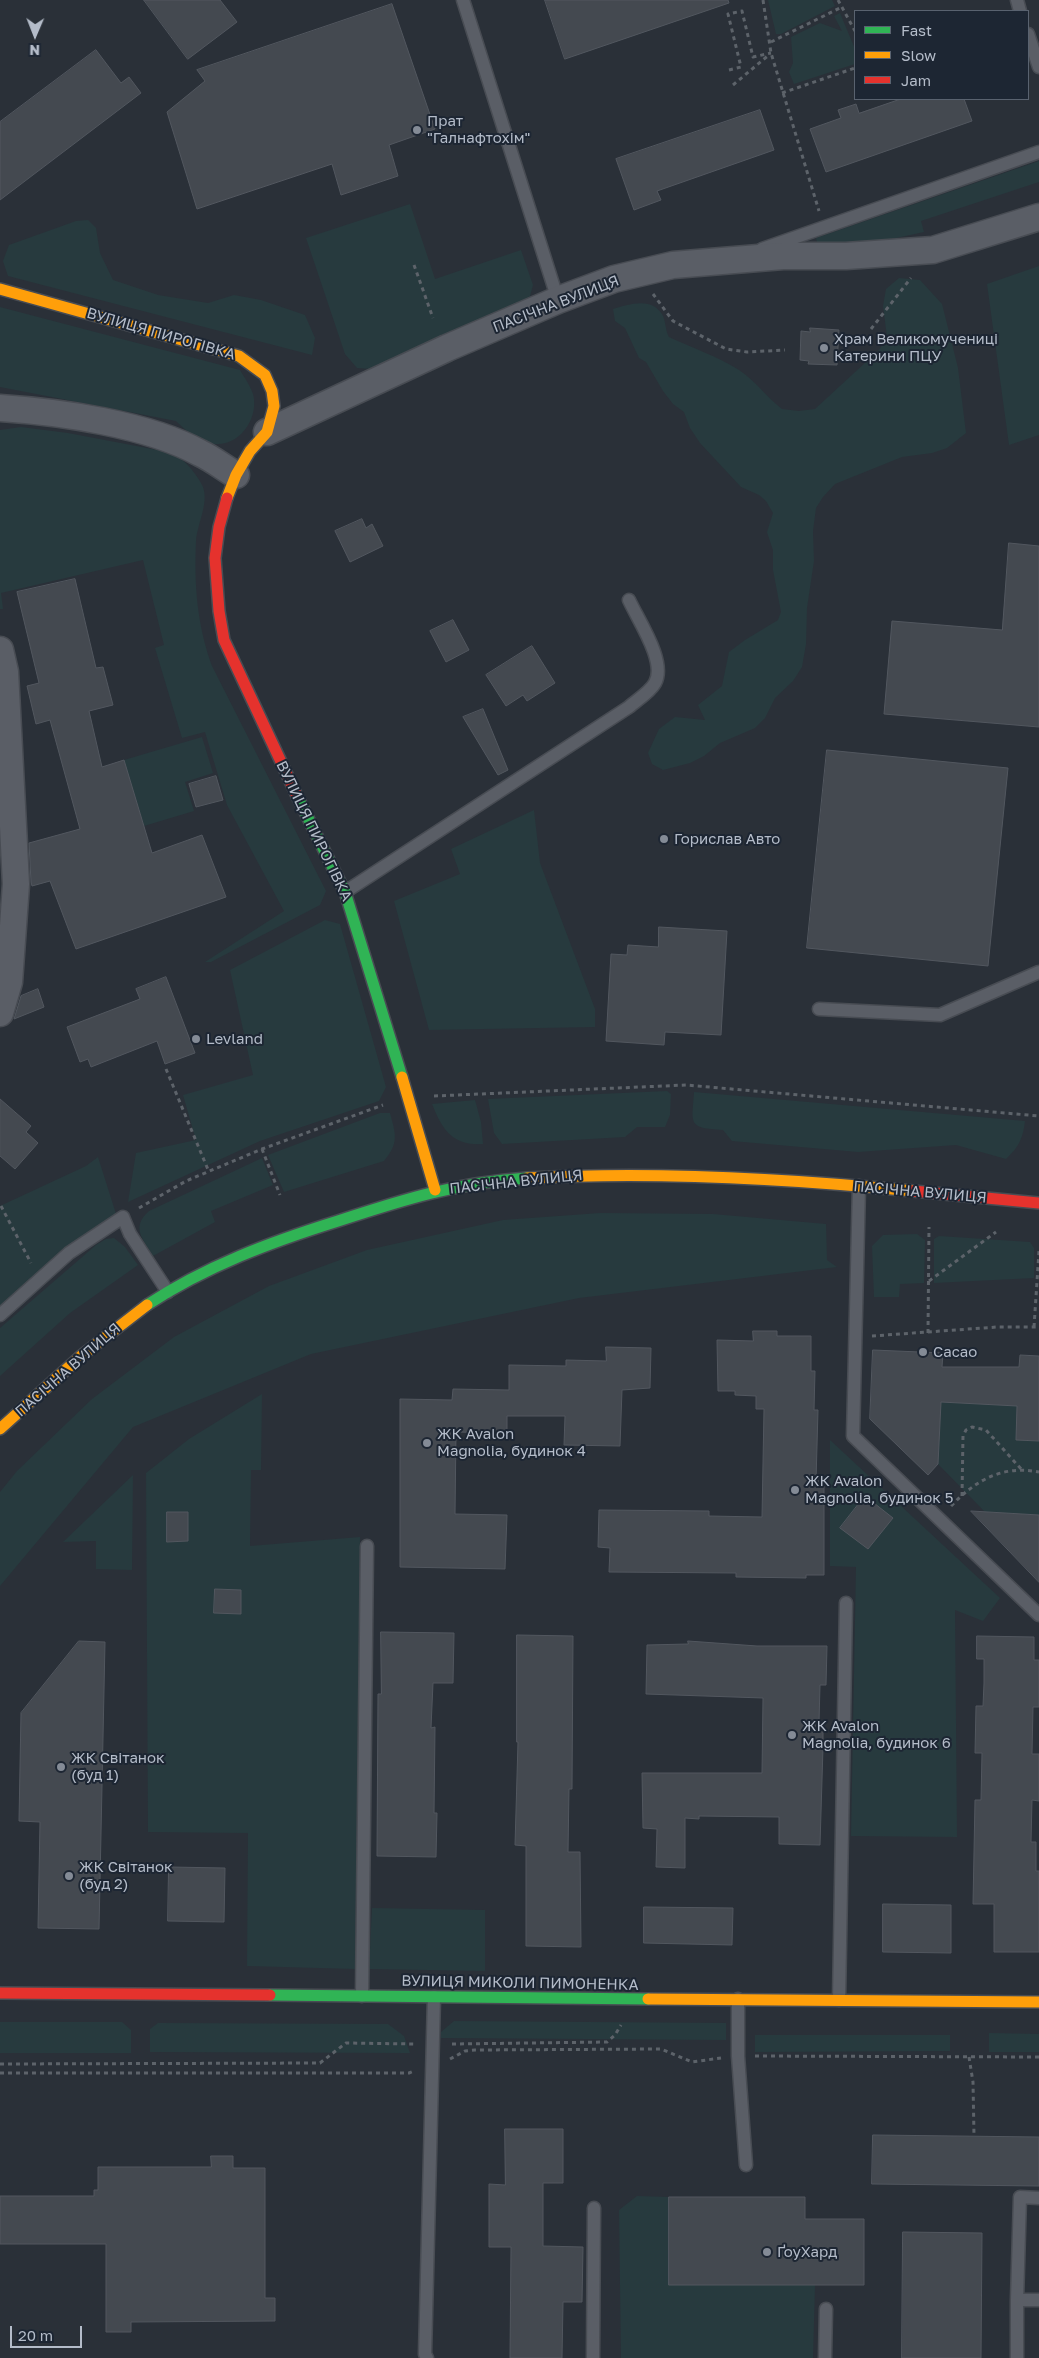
<!DOCTYPE html>
<html>
<head>
<meta charset="utf-8">
<style>
  body { margin:0 }
  #map { position:relative; width:1039px; height:2358px; overflow:hidden; background:#2a3038; font-family:"Golos Text",sans-serif }
  canvas { display:block }
  .legend { position:absolute; left:854px; top:10px; width:175px; height:90px; box-sizing:border-box; background:#1d2633; border:1px solid #59626f; margin:0; padding:6px 9px; list-style:none; font-size:15px; color:#b4bcc9 }
  .legend li { display:flex; align-items:center; gap:10px; height:25px }
  .legend b { width:25px; border:1px solid #59626f }
  .north { position:absolute; left:10px; top:10px; width:50px; height:50px; -webkit-text-stroke:4px #1d2633; paint-order:stroke; rotate:181deg; font-size:14px; font-weight:700; line-height:20px; text-align:center; color:#b4bcc9 }
  .north::after { content:''; display:block; margin:auto; width:18px; height:22px; background:#b4bcc9; clip-path:polygon(50% 0,100% 100%,50% 72%,0 100%) }
  .scale { position:absolute; left:10px; top:2326px; width:72px; height:22px; box-sizing:border-box; border:2px solid #b4bcc9; border-top:0; padding-left:6px; font-size:15px; line-height:18px; white-space:nowrap; color:#b4bcc9; -webkit-text-stroke:4px #1d2633; paint-order:stroke }
</style>
</head>
<body>
<div id="map">
<canvas width="1039" height="2358"></canvas>
<ul class="legend">
<li><b style="height:6px;background:#30b455"></b>Fast</li>
<li><b style="height:6px;background:#ff9f0a"></b>Slow</li>
<li><b style="height:6px;background:#e5322d"></b>Jam</li>
</ul>
<div class="north">N</div>
<div class="scale">20 m</div>
</div>
<script>
const c = document.querySelector('canvas').getContext('2d');
c.lineJoin = 'round';
function fillPath(path, color) {
  c.fillStyle = color;
  c.fill(path, 'evenodd');
}
function trace(path, color, width, dash) {
  c.strokeStyle = color;
  c.lineWidth = width;
  c.lineCap = dash ? 'butt' : 'round';
  c.setLineDash(dash || []);
  c.stroke(path);
}
function drawText(font, color, halo, rows, align = 'center') {
  c.font = font + ' "Golos Text",sans-serif';
  c.lineWidth = 4;
  c.setLineDash([]);
  c.textBaseline = 'middle';
  c.strokeStyle = halo;
  c.fillStyle = color;
  for (const [text, x, y, turn = 0] of rows) {
    c.save();
    c.translate(x, y);
    c.rotate((+turn || 0) * Math.PI / 180);
    c.textAlign = isNaN(turn) ? turn : align;
    if (halo) c.strokeText(text, 0, 0);
    c.fillText(text, 0, 0);
    c.restore();
  }
}
fillPath(new Path2D(`
  M 768,0 L 832,0 L 835,6 L 781,34 L 776,34 Z
  M 840,13 L 855,49 L 855,64 L 794,84 L 789,72 L 793,63 L 791,37 L 820,23 L 842,31 L 834,16 Z
  M 1039,161 L 1039,182 L 921,221 L 924,232 L 873,243 L 817,242 L 816,238 Z
  M 410,204 L 435,279 L 521,250 L 533,285 L 529,300 L 372,369 L 357,368 L 345,354 L 306,238 Z
  M 88,220 L 96,228 L 100,253 L 113,280 L 158,295 L 208,303 L 234,295 L 261,300 L 305,315 L 315,338 L 312,355 L 8,276 L 3,261 L 9,245 L 76,221 Z
  M 1039,266 L 1039,435 L 1009,445 L 987,284 Z
  M 899,278 L 920,280 L 942,304 L 958,368 L 966,433 L 947,448 L 932,453 L 902,457 L 835,484 L 823,497 L 816,508 L 813,531 L 814,561 L 807,608 L 806,644 L 802,667 L 793,681 L 775,698 L 765,718 L 755,728 L 720,743 L 704,756 L 690,763 L 663,770 L 652,764 L 648,753 L 659,729 L 675,717 L 705,720 L 698,705 L 722,686 L 729,652 L 745,640 L 778,620 L 781,612 L 773,570 L 773,550 L 767,532 L 773,513 L 766,501 L 759,495 L 741,487 L 700,443 L 690,428 L 684,412 L 673,404 L 663,391 L 646,362 L 639,358 L 625,328 L 615,321 L 613,309 C 629,304 651,297 662,314 C 666,321 665,330 669,337 C 692,348 717,356 739,370 C 756,381 767,398 782,409 L 799,411 L 815,409 L 879,350 L 887,337 L 883,306 L 886,289 Z
  M 0,307 L 240,370 C 244,377 250,385 253,394 C 259,415 243,443 219,444 C 202,445 187,432 176,421 L 0,387 Z
  M 21,427 L 68,433 L 173,453 C 185,460 197,474 203,487 C 209,503 197,525 196,541 C 194,585 197,624 212,666 L 326,891 L 320,905 L 211,962 L 205,962 L 284,911 L 227,805 L 205,732 L 182,738 L 155,648 L 164,645 L 143,560 L 1,593 L 3,609 L 0,609 L 0,430 Z
  M 202,737 L 213,773 L 185,782 L 194,811 L 144,826 L 124,760 Z
  M 534,810 L 540,863 L 595,1009 L 595,1027 L 429,1030 L 394,901 L 460,874 L 451,849 Z
  M 325,920 L 340,924 L 386,1087 L 379,1101 L 260,1141 L 128,1202 L 136,1153 L 196,1140 L 183,1095 L 253,1075 L 230,970 Z
  M 667,1091 L 671,1094 L 670,1115 L 665,1127 L 637,1127 L 625,1137 L 502,1144 L 494,1133 L 488,1099 Z
  M 694,1092 L 1025,1121 C 1023,1138 1019,1147 1006,1159 L 956,1145 L 858,1152 L 732,1141 L 723,1130 C 687,1128 692,1124 694,1092 Z
  M 475,1100 L 481,1122 L 483,1144 C 452,1146 442,1129 432,1104 Z
  M 380,1113 L 390,1113 C 396,1135 399,1143 384,1161 L 284,1192 L 268,1155 Z
  M 98,1157 L 117,1217 L 0,1307 L 0,1206 L 86,1166 Z
  M 262,1158 L 273,1185 L 211,1211 L 215,1222 L 153,1256 C 142,1238 131,1227 149,1211 Z
  M 600,1213 L 713,1214 L 826,1224 L 827,1260 L 837,1267 L 579,1298 L 311,1354 L 133,1427 L 0,1586 L 0,1492 L 17,1471 L 92,1399 L 174,1337 L 269,1286 L 367,1250 L 503,1220 Z
  M 917,1234 L 925,1240 L 924,1283 L 900,1284 L 899,1297 L 874,1297 L 872,1246 L 883,1235 Z
  M 939,1236 L 1030,1242 L 1034,1248 L 1034,1278 L 934,1283 L 934,1239 Z
  M 114,1238 L 125,1247 L 138,1265 L 70,1313 L 0,1376 L 0,1328 L 96,1245 L 106,1239 Z
  M 262,1394 L 261,1470 L 251,1470 L 250,1546 L 360,1537 L 355,1969 L 247,1966 L 248,1833 L 148,1832 L 146,1473 L 189,1439 Z
  M 941,1402 L 1017,1405 L 1016,1440 L 1039,1441 L 1039,1515 L 985,1512 L 938,1464 Z
  M 830,1440 L 1000,1598 L 983,1621 L 955,1610 L 957,1837 L 851,1836 L 856,1567 L 830,1566 Z
  M 133,1475 L 132,1570 L 96,1569 L 96,1541 L 63,1542 Z
  M 372,1908 L 485,1910 L 485,1971 L 369,1969 Z
  M 454,2021 L 726,2023 L 726,2040 L 441,2038 L 441,2032 Z
  M 0,2022 L 122,2022 L 131,2030 L 131,2053 L 0,2053 Z
  M 158,2023 L 388,2024 L 404,2036 L 410,2053 L 150,2052 L 150,2029 Z
  M 989,2033 L 1039,2034 L 1039,2052 L 989,2052 Z
  M 755,2035 L 950,2035 L 950,2051 L 755,2052 Z
  M 637,2196 L 669,2197 L 669,2285 L 815,2285 L 813,2358 L 621,2358 L 619,2210 Z`), '#273a3e');
const building = new Path2D(`
  M 144,0 L 220,0 L 237,22 L 188,59 Z
  M 545,0 L 728,0 L 729,3 L 565,59 Z
  M 392,4 L 435,129 L 389,145 L 398,176 L 341,195 L 332,164 L 197,209 L 167,112 L 205,81 L 197,70 Z
  M 96,50 L 121,83 L 129,77 L 141,93 L 0,200 L 0,122 Z
  M 901,99 L 964,99 L 972,121 L 826,172 L 810,129 L 841,118 L 838,110 L 856,104 L 859,113 Z
  M 760,110 L 774,150 L 657,191 L 661,200 L 634,210 L 616,159 Z
  M 810,328 L 839,330 L 837,365 L 808,364 L 809,361 L 800,360 L 801,331 L 810,332 Z
  M 362,519 L 366,528 L 372,524 L 383,546 L 350,562 L 335,531 Z
  M 1009,543 L 1039,546 L 1039,727 L 884,714 L 892,621 L 1002,630 Z
  M 75,579 L 96,668 L 103,667 L 113,705 L 89,711 L 102,767 L 124,760 L 152,853 L 202,835 L 226,897 L 76,949 L 50,881 L 32,886 L 31,882 L 29,843 L 80,829 L 50,720 L 36,724 L 27,686 L 39,683 L 17,592 Z
  M 453,620 L 469,650 L 446,662 L 430,631 Z
  M 532,646 L 555,683 L 527,701 L 523,695 L 506,706 L 486,675 Z
  M 483,709 L 508,770 L 498,775 L 463,717 Z
  M 827,750 L 1008,768 L 988,966 L 807,948 Z
  M 216,776 L 223,800 L 196,807 L 189,784 Z
  M 659,927 L 727,931 L 721,1035 L 665,1032 L 664,1045 L 606,1041 L 611,954 L 627,955 L 628,945 L 658,947 Z
  M 166,977 L 195,1053 L 165,1064 L 157,1041 L 91,1067 L 88,1059 L 80,1062 L 67,1027 L 140,999 L 136,989 Z
  M 38,989 L 44,1007 L 14,1019 L 21,996 Z
  M 0,1099 L 31,1126 L 26,1132 L 38,1143 L 15,1169 L 0,1156 Z
  M 753,1331 L 777,1331 L 777,1336 L 811,1336 L 811,1371 L 815,1371 L 814,1410 L 818,1410 L 816,1481 L 824,1481 L 824,1575 L 806,1575 L 806,1578 L 736,1577 L 736,1573 L 609,1572 L 610,1548 L 598,1547 L 599,1510 L 709,1511 L 709,1516 L 762,1517 L 764,1409 L 756,1409 L 756,1396 L 735,1395 L 735,1391 L 718,1391 L 717,1340 L 753,1341 Z
  M 606,1347 L 651,1348 L 650,1388 L 622,1390 L 620,1446 L 564,1445 L 565,1416 L 507,1416 L 507,1433 L 456,1432 L 455,1514 L 507,1515 L 505,1569 L 400,1567 L 400,1399 L 452,1400 L 453,1389 L 509,1390 L 509,1365 L 566,1366 L 566,1360 L 606,1361 Z
  M 873,1350 L 943,1353 L 942,1367 L 1019,1367 L 1020,1355 L 1039,1356 L 1039,1441 L 1016,1440 L 1017,1406 L 941,1402 L 938,1464 L 928,1475 L 870,1419 Z
  M 865,1496 L 893,1518 L 868,1549 L 840,1528 Z
  M 971,1511 L 1039,1515 L 1039,1582 Z
  M 167,1512 L 188,1512 L 188,1541 L 167,1542 Z
  M 215,1589 L 241,1590 L 241,1614 L 214,1613 Z
  M 381,1632 L 454,1633 L 453,1683 L 433,1683 L 431,1728 L 435,1727 L 434,1813 L 437,1813 L 436,1857 L 377,1856 L 378,1694 L 381,1694 Z
  M 517,1635 L 573,1636 L 572,1789 L 569,1789 L 568,1852 L 580,1852 L 581,1947 L 526,1946 L 526,1846 L 515,1845 L 518,1742 L 517,1742 Z
  M 977,1636 L 1034,1637 L 1034,1660 L 1039,1660 L 1039,1707 L 1033,1707 L 1032,1754 L 1039,1754 L 1039,1801 L 1032,1800 L 1031,1842 L 1036,1842 L 1036,1871 L 1039,1871 L 1039,1952 L 994,1952 L 994,1904 L 973,1904 L 975,1800 L 981,1800 L 982,1753 L 975,1753 L 976,1706 L 983,1706 L 984,1683 L 984,1659 L 977,1659 Z
  M 79,1641 L 105,1642 L 99,1929 L 38,1928 L 40,1822 L 19,1821 L 21,1713 Z
  M 688,1641 L 757,1646 L 827,1646 L 826,1685 L 820,1685 L 819,1722 L 823,1722 L 823,1747 L 820,1845 L 779,1844 L 779,1817 L 699,1816 L 699,1819 L 685,1818 L 685,1868 L 656,1867 L 657,1829 L 643,1828 L 642,1773 L 762,1773 L 763,1698 L 646,1694 L 647,1645 L 688,1644 Z
  M 169,1867 L 225,1868 L 224,1922 L 168,1921 Z
  M 883,1904 L 951,1905 L 951,1953 L 883,1952 Z
  M 644,1907 L 733,1908 L 732,1945 L 644,1943 Z
  M 505,2129 L 563,2129 L 563,2183 L 543,2183 L 543,2246 L 583,2247 L 582,2302 L 563,2302 L 562,2358 L 510,2358 L 511,2247 L 489,2247 L 489,2184 L 505,2185 Z
  M 873,2135 L 1039,2137 L 1039,2186 L 872,2184 Z
  M 211,2156 L 233,2156 L 233,2168 L 265,2168 L 265,2298 L 275,2298 L 275,2321 L 131,2322 L 131,2332 L 106,2332 L 106,2244 L 0,2244 L 0,2196 L 94,2196 L 94,2190 L 98,2190 L 98,2167 L 211,2167 Z
  M 669,2197 L 805,2197 L 805,2219 L 864,2219 L 864,2285 L 669,2285 Z
  M 903,2232 L 982,2233 L 981,2358 L 902,2358 Z`);
fillPath(building, '#444950');
trace(building, '#52575f', 1);
const lane = new Path2D(`
  M 463,0 L 558,300
  M 1017,0 L 1020,11
  M 1028,34 L 1039,67
  M 762,249 L 1039,152
  M 345,892 L 629,707 C 637,700 650,692 655,683 C 667,662 638,620 629,600
  M 819,1009 L 940,1015 L 1039,972
  M 859,1186 L 853,1436 L 1039,1615
  M 0,1315 L 69,1253 L 123,1217 L 130,1234 L 168,1292
  M 362,1996 L 367,1546
  M 738,1999 L 738,2056 L 746,2165
  M 839,2000 L 846,1603
  M 1017,2300 L 1020,2197 L 1039,2198
  M 427,2358 L 425,2354 L 434,1997
  M 593,2358 L 594,2208
  M 825,2358 L 826,2309
  M 1017,2358 L 1017,2300 L 1039,2300`);
const street = new Path2D(`
  M 0,408 C 60,412 147,424 200,453 C 213,459 224,468 236,475
  M 267,432 L 447,348 L 558,300 L 614,279 L 673,265 L 783,256 L 846,256 L 933,250 L 1039,217
  M 0,650 L 5,672 L 16,884 L 9,982 L 0,1013`);
const fast = new Path2D(`
  M 297,796 L 345,892 L 402,1077
  M 147,1305 C 206,1266 271,1242 338,1221 C 405,1199 456,1183 527,1178
  M 270,1995 L 648,1999`);
const slow = new Path2D(`
  M 0,289 L 239,356 L 265,375 L 272,391 L 274,406 L 267,432 L 250,451 L 236,475 L 227,498
  M 402,1077 L 435,1190
  M 527,1178 C 657,1171 784,1178 913,1191
  M 0,1429 L 81,1356 L 147,1305
  M 648,1999 L 1039,2002`);
const jam = new Path2D(`
  M 227,498 L 219,527 L 215,558 L 219,611 L 224,640 L 297,796
  M 913,1191 L 1039,1203
  M 0,1993 L 270,1995`);
trace(lane, '#484c53', 15);
trace(street, '#484c53', 29);
trace(fast, '#484c53', 14);
trace(slow, '#484c53', 14);
trace(jam, '#484c53', 14);
trace(new Path2D(`
  M 763,0 L 771,53 L 819,211
  M 838,0 L 855,31
  M 771,42 L 842,7
  M 729,70 L 741,67 L 728,14 L 742,11 L 753,57 L 771,53
  M 733,85 L 770,54
  M 782,93 L 855,68
  M 414,265 L 433,318
  M 653,294 L 673,321 L 726,349 L 747,352 L 785,350
  M 871,329 L 911,278
  M 166,1069 L 209,1172
  M 434,1096 L 686,1085 L 1039,1116
  M 262,1149 L 280,1195
  M 1,1206 L 31,1263
  M 139,1208 L 186,1181 L 262,1149 L 383,1105
  M 929,1281 L 996,1232
  M 1034,1327 L 1039,1251
  M 928,1333 L 929,1227
  M 872,1336 L 997,1327 L 1039,1327
  M 962,1496 L 963,1436 L 966,1430 L 972,1427 L 986,1430 L 1022,1470
  M 951,1506 C 976,1480 1002,1465 1039,1472
  M 452,2044 L 607,2042 L 615,2035 L 621,2025
  M 755,2056 L 1039,2057
  M 969,2057 L 973,2082 L 974,2136
  M 450,2059 L 465,2051 L 475,2050 L 661,2049 L 692,2062 L 721,2058
  M 0,2064 L 320,2063 L 346,2043 L 415,2044
  M 0,2073 L 409,2073 L 414,2071`), '#5d636a', 3, [4, 4]);
trace(lane, '#5a5e66', 12);
trace(street, '#5a5e66', 26);
trace(fast, '#30b455', 11);
trace(slow, '#ff9f0a', 11);
trace(jam, '#e5322d', 11);
for (const [x, y, r, color] of [
  [417,130,5,"#848b96"],
  [824,348,5,"#848b96"],
  [664,839,5,"#848b96"],
  [196,1039,5,"#848b96"],
  [923,1352,5,"#848b96"],
  [427,1443,5,"#848b96"],
  [795,1490,5,"#848b96"],
  [792,1735,5,"#848b96"],
  [61,1767,5,"#848b96"],
  [69,1876,5,"#848b96"],
  [767,2252,5,"#848b96"]
]) {
  const dot = new Path2D();
  dot.arc(x, y, r, 0, 2 * Math.PI);
  c.fillStyle = color;
  c.fill(dot);
  trace(dot, '#1d2633', 2);
}
drawText('15px', '#b4bcc9', '#1d2633', [
  ["Прат",427,121],
  ["\"Галнафтохім\"",427,138],
  ["Храм Великомучениці",834,339],
  ["Катерини ПЦУ",834,356],
  ["Горислав Авто",674,839],
  ["Levland",206,1039],
  ["Cacao",933,1352],
  ["ЖК Avalon",437,1434],
  ["Magnolia, будинок 4",437,1451],
  ["ЖК Avalon",805,1481],
  ["Magnolia, будинок 5",805,1498],
  ["ЖК Avalon",802,1726],
  ["Magnolia, будинок 6",802,1743],
  ["ЖК Світанок",71,1758],
  ["(буд 1)",71,1775],
  ["ЖК Світанок",79,1867],
  ["(буд 2)",79,1884],
  ["ҐоуХард",777,2252]
], 'left');
drawText('15px', '#b4bcc9', '#1d2633', [
  ["ПАСІЧНА ВУЛИЦЯ",556,304,-21],
  ["ВУЛИЦЯ ПИРОГІВКА",161,334,16],
  ["ВУЛИЦЯ ПИРОГІВКА",314,831,64],
  ["ПАСІЧНА ВУЛИЦЯ",516,1182,-6],
  ["ПАСІЧНА ВУЛИЦЯ",920,1192,5],
  ["ПАСІЧНА ВУЛИЦЯ",68,1370,-41],
  ["ВУЛИЦЯ МИКОЛИ ПИМОНЕНКА",520,1983,1]
]);
</script>
</body>
</html>
